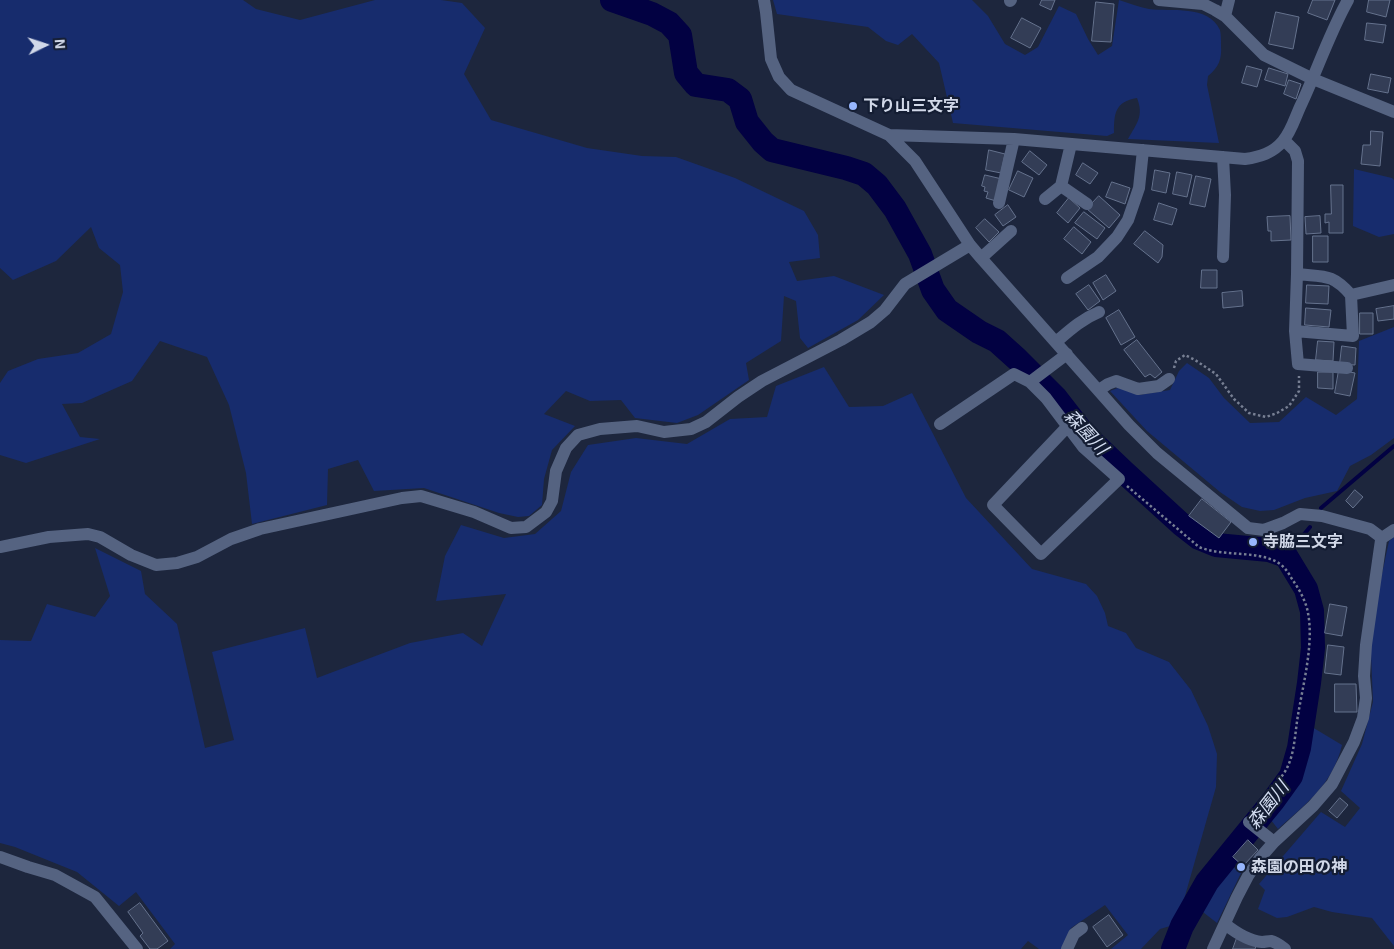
<!DOCTYPE html>
<html>
<head>
<meta charset="utf-8">
<style>
  body { margin:0 }
  #map { position:relative; width:1394px; height:949px; overflow:hidden; background:#1d263d; font-family:"Exo 2",sans-serif }
  canvas { display:block }
  .north { position:absolute; left:20px; top:20px; width:50px; height:50px; -webkit-text-stroke:4px #141d33; paint-order:stroke; rotate:86deg; font-size:14px; font-weight:700; line-height:20px; text-align:center; color:#d1d8e8 }
  .north::after { content:''; display:block; margin:auto; width:18px; height:22px; background:#d1d8e8; clip-path:polygon(50% 0,100% 100%,50% 72%,0 100%) }
</style>
</head>
<body>
<div id="map">
<canvas width="1394" height="949"></canvas>
<div class="north">N</div>
</div>
<script>
const c = document.querySelector('canvas').getContext('2d');
c.lineJoin = 'round';
function fillPath(path, color) {
  c.fillStyle = color;
  c.fill(path, 'evenodd');
}
function trace(path, color, width, dash) {
  c.strokeStyle = color;
  c.lineWidth = width;
  c.lineCap = dash ? 'butt' : 'round';
  c.setLineDash(dash || []);
  c.stroke(path);
}
function drawText(font, color, halo, rows, align = 'center') {
  c.font = font + ' "Exo 2","Noto Sans JP",sans-serif';
  c.lineWidth = 4.5;
  c.setLineDash([]);
  c.textBaseline = 'middle';
  c.strokeStyle = halo;
  c.fillStyle = color;
  for (const [text, x, y, turn = 0] of rows) {
    c.save();
    c.translate(x, y);
    c.rotate((+turn || 0) * Math.PI / 180);
    c.textAlign = isNaN(turn) ? turn : align;
    if (halo) c.strokeText(text, 0, 0);
    c.fillText(text, 0, 0);
    c.restore();
  }
}
fillPath(new Path2D(`
  M 0,0 L 243,0 L 256,9 L 300,20 L 375,0 L 441,0 L 462,3 L 485,28 L 464,74 L 491,120 L 587,148 L 642,156 L 676,157 L 735,178 L 804,211 L 818,235 L 820,258 L 789,262 L 797,281 L 834,276 L 884,295 L 858,320 L 808,348 L 800,338 L 796,301 L 784,296 L 781,341 L 746,363 L 749,380 L 698,415 L 677,423 L 635,418 L 621,400 L 590,401 L 566,391 L 544,414 L 575,426 L 552,450 L 544,479 L 542,505 L 529,516 L 518,517 L 499,513 L 424,488 L 374,491 L 358,460 L 328,469 L 327,505 L 252,524 L 246,473 L 229,405 L 207,357 L 160,341 L 132,381 L 82,403 L 62,404 L 80,437 L 100,439 L 26,463 L 0,455 L 0,383 L 8,371 L 38,359 L 78,353 L 111,334 L 123,292 L 120,265 L 99,248 L 91,227 L 56,261 L 13,280 L 0,268 Z
  M 773,0 L 972,0 L 988,16 L 1005,44 L 1025,55 L 1038,47 L 1059,6 L 1076,14 L 1088,39 L 1098,55 L 1112,46 L 1119,0 C 1129,3 1139,7 1149,9 C 1171,12 1208,4 1220,30 C 1221,34 1221,41 1221,45 C 1222,59 1219,67 1208,76 L 1207,85 L 1219,143 L 1128,139 C 1137,123 1144,116 1137,98 C 1115,102 1114,113 1114,133 L 1107,136 L 953,123 L 939,63 L 912,34 L 898,45 L 886,41 L 868,27 L 777,14 Z
  M 1354,169 L 1392,178 L 1394,180 L 1394,234 L 1379,237 L 1353,226 Z
  M 1394,327 L 1394,438 L 1371,455 L 1350,466 L 1337,491 L 1305,498 L 1274,510 L 1260,511 L 1242,507 L 1220,492 L 1147,431 L 1110,391 L 1120,387 L 1139,395 L 1170,390 L 1179,371 L 1187,363 L 1209,378 L 1224,398 L 1250,423 L 1279,422 L 1306,397 L 1336,415 L 1357,399 L 1359,341 Z
  M 824,367 L 849,407 L 883,406 L 912,393 L 966,498 L 1032,569 L 1086,584 L 1097,596 L 1105,613 L 1108,626 L 1126,633 L 1136,648 L 1169,662 L 1191,690 L 1208,726 L 1217,754 L 1216,787 L 1177,924 L 1160,929 L 1141,949 L 1111,949 L 1128,935 L 1105,905 L 1071,928 L 1062,949 L 1039,949 L 1028,941 L 1021,949 L 170,949 L 175,944 L 136,892 L 119,906 L 77,872 L 15,847 L 0,843 L 0,640 L 31,641 L 47,604 L 95,617 L 110,596 L 95,548 L 141,571 L 145,594 L 177,624 L 205,748 L 234,740 L 212,652 L 305,628 L 317,678 L 410,643 L 463,633 L 482,646 L 506,594 L 436,601 L 445,556 L 461,525 L 504,538 L 535,534 L 561,511 L 571,472 L 588,445 L 636,438 L 687,444 L 730,419 L 767,417 L 776,386 Z
  M 1394,537 L 1394,946 L 1372,918 L 1332,912 L 1314,907 L 1287,917 L 1277,918 L 1258,909 L 1265,890 L 1259,884 L 1321,812 L 1345,827 L 1360,808 L 1341,791 L 1362,744 L 1373,702 L 1370,630 L 1389,541 Z
  M 1312,727 L 1342,745 C 1333,784 1306,804 1278,829 L 1267,815 L 1301,770 Z
  M 1228,863 L 1241,873 L 1217,923 L 1199,909 Z`), '#172c6d');
trace(new Path2D(`
  M 1321,508 L 1394,446
  M 1286,556 L 1310,527`), '#020142', 4);
trace(new Path2D(`
  M 612,0 L 652,14 L 669,23 L 680,35 L 686,73 L 696,85 L 728,90 L 740,99 L 747,122 L 763,142 L 772,150 L 846,168 L 864,174 L 877,185 L 895,209 L 920,254 L 933,290 L 947,310 L 979,332 L 997,341 L 1017,359 L 1056,398 L 1084,434 L 1124,472 L 1181,524 L 1199,538 L 1216,545 L 1269,550 L 1286,556 L 1306,589 L 1312,611 L 1313,648 L 1309,683 L 1299,748 L 1291,776 L 1273,801 L 1207,882 L 1182,926 L 1173,949`), '#020142', 24);
const building = new Path2D(`
  M 1042,0 L 1055,0 L 1051,10 L 1040,5 Z
  M 1313,0 L 1335,0 L 1327,20 L 1308,13 Z
  M 1369,0 L 1390,0 L 1386,17 L 1367,12 Z
  M 1096,2 L 1114,4 L 1111,42 L 1092,41 Z
  M 1276,12 L 1299,17 L 1293,49 L 1269,44 Z
  M 1022,18 L 1041,28 L 1030,48 L 1011,38 Z
  M 1367,23 L 1386,25 L 1383,43 L 1365,40 Z
  M 1247,66 L 1262,70 L 1257,87 L 1242,83 Z
  M 1269,68 L 1288,74 L 1285,86 L 1265,80 Z
  M 1371,74 L 1391,78 L 1388,93 L 1368,89 Z
  M 1289,80 L 1301,84 L 1296,99 L 1284,94 Z
  M 1371,131 L 1383,132 L 1380,166 L 1361,164 L 1363,145 L 1370,145 Z
  M 989,150 L 1005,154 L 1001,173 L 986,170 Z
  M 1030,151 L 1047,165 L 1039,175 L 1022,162 Z
  M 1083,163 L 1098,173 L 1090,184 L 1076,175 Z
  M 1155,170 L 1170,173 L 1166,193 L 1152,190 Z
  M 1018,171 L 1033,178 L 1024,197 L 1009,190 Z
  M 1177,172 L 1192,175 L 1187,197 L 1173,194 Z
  M 985,175 L 1002,179 L 996,201 L 986,198 L 988,192 L 984,191 L 985,187 L 982,186 Z
  M 1196,176 L 1211,179 L 1205,207 L 1190,204 Z
  M 1112,182 L 1130,188 L 1125,204 L 1106,197 Z
  M 1331,185 L 1343,185 L 1343,233 L 1329,233 L 1329,222 L 1325,223 L 1325,214 L 1331,214 Z
  M 1099,196 L 1120,215 L 1109,228 L 1087,209 Z
  M 1069,198 L 1080,208 L 1068,223 L 1057,213 Z
  M 1159,203 L 1177,209 L 1172,225 L 1154,220 Z
  M 1008,205 L 1016,217 L 1003,226 L 995,215 Z
  M 1084,212 L 1105,228 L 1097,239 L 1075,223 Z
  M 1290,216 L 1291,240 L 1271,241 L 1271,231 L 1268,231 L 1267,217 Z
  M 1320,216 L 1321,233 L 1306,234 L 1305,217 Z
  M 985,219 L 999,232 L 989,242 L 976,228 Z
  M 1074,227 L 1091,242 L 1082,254 L 1064,239 Z
  M 1145,231 L 1163,245 L 1162,257 L 1158,263 L 1134,244 Z
  M 1313,236 L 1328,236 L 1328,262 L 1313,262 Z
  M 1202,270 L 1217,270 L 1217,288 L 1201,288 Z
  M 1106,275 L 1116,291 L 1103,300 L 1093,283 Z
  M 1089,285 L 1100,301 L 1088,310 L 1076,294 Z
  M 1307,285 L 1329,286 L 1328,304 L 1306,303 Z
  M 1242,291 L 1243,306 L 1223,308 L 1222,293 Z
  M 1394,306 L 1394,319 L 1378,321 L 1376,309 Z
  M 1306,308 L 1331,310 L 1329,327 L 1305,325 Z
  M 1119,310 L 1135,337 L 1121,345 L 1106,318 Z
  M 1360,313 L 1373,313 L 1373,334 L 1360,334 Z
  M 1137,340 L 1162,372 L 1155,378 L 1150,374 L 1145,377 L 1124,350 Z
  M 1318,341 L 1334,342 L 1333,361 L 1316,360 Z
  M 1342,346 L 1356,348 L 1355,365 L 1340,364 Z
  M 1339,370 L 1355,373 L 1350,396 L 1335,393 Z
  M 1318,372 L 1333,372 L 1333,389 L 1318,388 Z
  M 1355,490 L 1363,497 L 1353,508 L 1346,501 Z
  M 1202,499 L 1231,522 L 1219,538 L 1189,516 Z
  M 1330,604 L 1347,607 L 1342,636 L 1325,633 Z
  M 1328,645 L 1344,647 L 1341,675 L 1325,673 Z
  M 1335,684 L 1356,684 L 1357,712 L 1335,712 Z
  M 1340,798 L 1348,805 L 1337,818 L 1329,811 Z
  M 1248,840 L 1258,850 L 1243,866 L 1233,857 Z
  M 140,903 L 168,941 L 157,949 L 150,949 L 140,936 L 143,933 L 128,912 Z
  M 1109,915 L 1123,935 L 1107,947 L 1093,927 Z
  M 1237,938 L 1256,946 L 1255,949 L 1233,949 Z`);
fillPath(building, '#333d56');
trace(building, '#65728d', 1);
trace(new Path2D(`
  M 1174,368 L 1176,361 L 1185,355 L 1195,360 L 1216,374 L 1234,399 L 1249,413 L 1266,417 L 1277,413 L 1289,406 L 1299,391 L 1299,376
  M 1127,486 L 1199,547 C 1223,557 1255,550 1277,562 C 1284,566 1288,572 1292,579 C 1299,589 1306,601 1308,613 C 1314,643 1303,685 1298,715 C 1295,732 1295,752 1287,768 C 1280,783 1256,797 1263,816`), '#777f93', 2.5, [2.5, 2.5]);
trace(new Path2D(`
  M 764,0 L 766,12 L 771,59 L 779,77 L 791,90 L 889,135 L 915,161 L 970,245 L 981,258 L 1129,425 L 1157,453 L 1248,528 L 1264,530 L 1283,523 L 1300,514 L 1322,516 L 1370,529 L 1382,538
  M 1159,0 L 1203,4 L 1215,10 L 1225,16 L 1264,55 L 1313,79 L 1394,112
  M 1010,1 L 1011,0
  M 1225,16 L 1229,0
  M 889,135 L 1014,139 L 1245,159 C 1260,157 1273,153 1283,141 C 1291,132 1295,118 1300,107 C 1317,71 1329,34 1348,0
  M 1284,140 L 1295,151 L 1298,161 L 1297,274 L 1295,331 L 1298,364 L 1347,368
  M 1071,144 L 1061,186 L 1087,204
  M 1223,157 L 1225,195 L 1223,257
  M 1045,199 L 1061,186
  M 999,203 L 1014,139
  M 981,258 L 1011,231
  M 1297,274 C 1324,277 1332,273 1351,295 L 1394,285
  M 1067,278 L 1098,257 L 1117,237 L 1128,220 L 1139,188 L 1143,150
  M 1295,331 L 1353,336 L 1351,295
  M 1056,342 C 1070,330 1082,319 1099,312
  M 1030,382 L 1067,354
  M 1099,390 L 1108,384 L 1116,381 L 1138,389 L 1159,386 L 1169,379
  M 940,424 L 1014,374 L 1030,382 L 1046,398 L 1083,447 L 1119,479 L 1041,554 L 993,505 L 1067,427
  M 0,547 L 49,537 L 88,534 L 100,537 L 131,555 L 156,565 L 177,563 L 197,557 L 231,539 L 260,529 L 402,498 L 421,496 L 474,512 L 511,528 L 526,527 L 546,512 L 552,501 L 556,471 L 566,448 L 578,435 L 600,429 L 637,426 L 664,432 L 691,429 L 706,422 L 738,397 L 762,381 L 841,340 L 871,322 L 885,310 L 905,284 L 970,245
  M 1249,822 L 1274,842
  M 0,857 L 28,867 L 55,875 L 95,897 L 137,949
  M 1225,924 C 1235,932 1249,941 1262,942 C 1265,942 1268,941 1271,941 C 1276,942 1281,946 1285,949
  M 1067,949 L 1074,934 L 1082,928
  M 1213,949 L 1237,897 L 1248,876 L 1260,858 L 1274,842 L 1313,806 L 1332,784 L 1354,742 L 1363,718 L 1366,698 L 1364,676 L 1366,645 L 1381,540 L 1382,538 L 1394,530`), '#556381', 12);
for (const [x, y, r, color] of [
  [853,106,5,"#97b6fd"],
  [1253,542,5,"#97b6fd"],
  [1241,867,5,"#97b6fd"]
]) {
  const dot = new Path2D();
  dot.arc(x, y, r, 0, 2 * Math.PI);
  c.fillStyle = color;
  c.fill(dot);
  trace(dot, '#141d33', 2);
}
drawText('bold 16px', '#d1d8e8', '#141d33', [
  ["下り山三文字",863,106],
  ["寺脇三文字",1263,542],
  ["森園の田の神",1251,867]
], 'left');
drawText('italic 18px', '#d4def2', '#141d33', [
  ["森園川",1086,432,47],
  ["森園川",1268,805,-52]
]);
</script>
</body>
</html>
